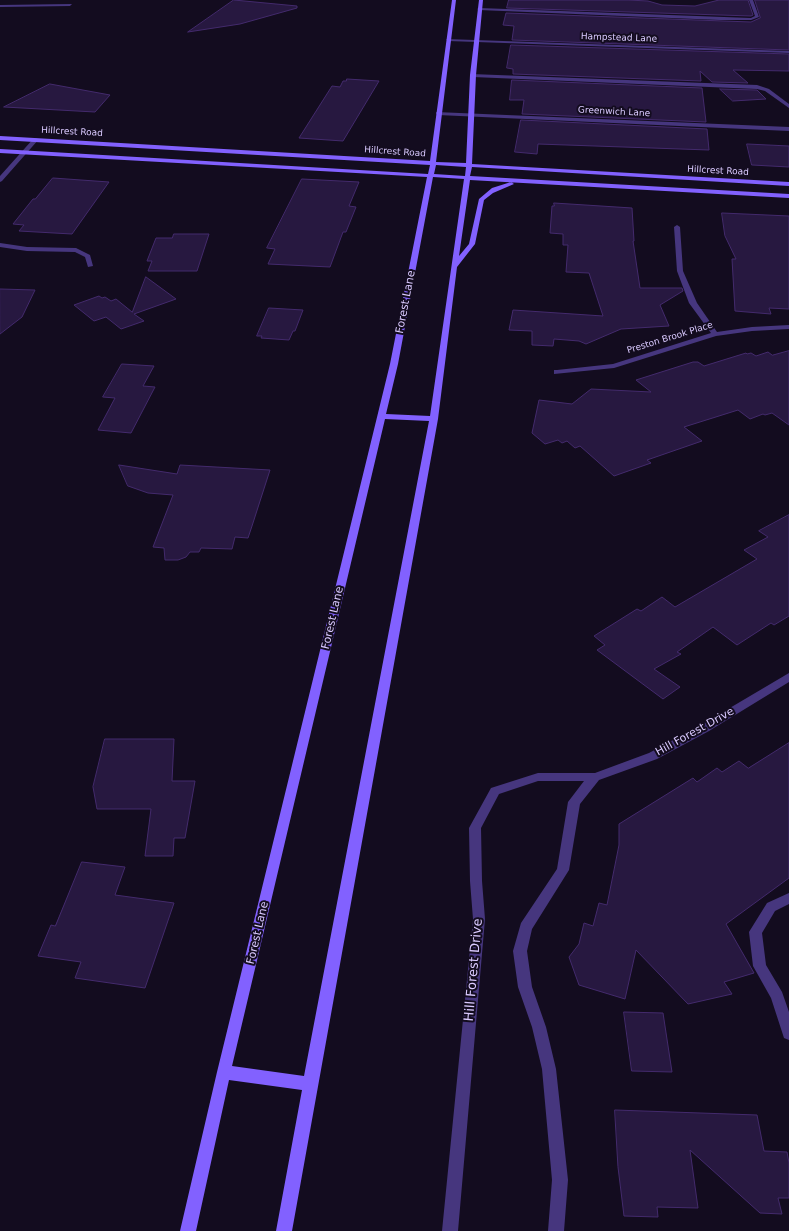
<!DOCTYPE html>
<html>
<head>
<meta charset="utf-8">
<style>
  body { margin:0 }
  canvas { display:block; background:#130c1f }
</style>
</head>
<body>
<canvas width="789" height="1231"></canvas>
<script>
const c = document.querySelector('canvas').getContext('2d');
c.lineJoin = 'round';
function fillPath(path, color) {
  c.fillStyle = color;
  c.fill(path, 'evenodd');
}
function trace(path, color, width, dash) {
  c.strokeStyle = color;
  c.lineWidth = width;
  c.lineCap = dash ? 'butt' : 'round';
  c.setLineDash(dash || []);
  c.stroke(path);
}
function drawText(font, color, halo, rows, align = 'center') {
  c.font = font + ' "DejaVu Sans",sans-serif';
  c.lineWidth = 4;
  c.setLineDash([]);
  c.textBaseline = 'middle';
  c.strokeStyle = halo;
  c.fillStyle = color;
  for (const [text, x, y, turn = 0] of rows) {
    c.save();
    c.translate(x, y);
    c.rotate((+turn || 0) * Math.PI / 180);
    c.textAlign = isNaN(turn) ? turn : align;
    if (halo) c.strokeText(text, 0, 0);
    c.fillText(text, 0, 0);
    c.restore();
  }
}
const building = new Path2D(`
  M 234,0 L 297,6 L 297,8 L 240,24 L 188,32 Z
  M 509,0 L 628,0 L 648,1 L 662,5 L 695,6 L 719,0 L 748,0 L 753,15 L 751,16 L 507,8 Z
  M 755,0 L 789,0 L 789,50 L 512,40 L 514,26 L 503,25 L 506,13 L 751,22 L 760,18 Z
  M 511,45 L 789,54 L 789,71 L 733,70 L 748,83 L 712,82 L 700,71 L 701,81 L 513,74 L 513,69 L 507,68 Z
  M 347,79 L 379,81 L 343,141 L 299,138 L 332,86 L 340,87 L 343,81 L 346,81 Z
  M 512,80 L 702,88 L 706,122 L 522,114 L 524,100 L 510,100 Z
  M 50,84 L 110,95 L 95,112 L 4,107 Z
  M 720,89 L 757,90 L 766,99 L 733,101 Z
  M 521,120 L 707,129 L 709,150 L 538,144 L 537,154 L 515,152 Z
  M 747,144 L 789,146 L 789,167 L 752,165 Z
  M 53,178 L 109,182 L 72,234 L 19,231 L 24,225 L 13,224 L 33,199 L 35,199 Z
  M 302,179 L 359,182 L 349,206 L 356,207 L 346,232 L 343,232 L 330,267 L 268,264 L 275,249 L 267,248 Z
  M 554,203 L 632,208 L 634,241 L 633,241 L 640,288 L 682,288 L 683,291 L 660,305 L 669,326 L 621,329 L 586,344 L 579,341 L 554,339 L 553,346 L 532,345 L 532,331 L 509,330 L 513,310 L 603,316 L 589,273 L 566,272 L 568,245 L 563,245 L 563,234 L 550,233 L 552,206 L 554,206 Z
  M 722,213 L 789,216 L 789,309 L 769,308 L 771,314 L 735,311 L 732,259 L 736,259 L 725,236 Z
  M 174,234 L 209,234 L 197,271 L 148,271 L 152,261 L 147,261 L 156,238 L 172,238 Z
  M 146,277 L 176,299 L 134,314 L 144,321 L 121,329 L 106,317 L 94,321 L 74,305 L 99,296 L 102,298 L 105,297 L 111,301 L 116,299 L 132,312 Z
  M 0,289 L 35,290 L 22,317 L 0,334 Z
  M 269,308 L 303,310 L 295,331 L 293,331 L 289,340 L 261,338 L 262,336 L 257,336 Z
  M 789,351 L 789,425 L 772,413 L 765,415 L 763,414 L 750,419 L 738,410 L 684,427 L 702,441 L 647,460 L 651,463 L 614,476 L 580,446 L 575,448 L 567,441 L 562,443 L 558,440 L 545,444 L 532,433 L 539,400 L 572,404 L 591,389 L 651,392 L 636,380 L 693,362 L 698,362 L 704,366 L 746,353 L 747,354 L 751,353 L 756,356 L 768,352 L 772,355 Z
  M 122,364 L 154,366 L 143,386 L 155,387 L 131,433 L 98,430 L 115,398 L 103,397 Z
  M 119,465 L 177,474 L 180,465 L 270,470 L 252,526 L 248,538 L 235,537 L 232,549 L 201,548 L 199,552 L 190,552 L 186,557 L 178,560 L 165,560 L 164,548 L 153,547 L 173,495 L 148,493 L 128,486 Z
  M 789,515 L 789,616 L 774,625 L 771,623 L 737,645 L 713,627 L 677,652 L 681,654 L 654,669 L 680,687 L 663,699 L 597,650 L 605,645 L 594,636 L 637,609 L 641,611 L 662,597 L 675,607 L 757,559 L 744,550 L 768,537 L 759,531 Z
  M 105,739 L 174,739 L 172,781 L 195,781 L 185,838 L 174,838 L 173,856 L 145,856 L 151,809 L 97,809 L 93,787 Z
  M 789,743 L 789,878 L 726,924 L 754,973 L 724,982 L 732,994 L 688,1004 L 636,950 L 625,999 L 579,985 L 569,957 L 579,944 L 584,923 L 593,926 L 599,903 L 607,905 L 619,845 L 619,824 L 693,778 L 697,782 L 717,768 L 722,772 L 739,761 L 748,768 Z
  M 82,862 L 125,867 L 115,895 L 174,903 L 145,988 L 75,978 L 81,962 L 38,956 L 51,925 L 55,926 Z
  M 624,1012 L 663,1013 L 672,1072 L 632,1071 Z
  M 615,1110 L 757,1115 L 764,1151 L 787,1152 L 789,1163 L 789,1198 L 778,1198 L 782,1214 L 760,1213 L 690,1150 L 698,1208 L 657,1207 L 658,1217 L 624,1216 L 618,1167 Z`);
fillPath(building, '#271840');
trace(building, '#432a6c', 1);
fillPath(new Path2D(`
  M 749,0 L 753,0 L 759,17 L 751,20 L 720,20 L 479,10 L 477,9 L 479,8 L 751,18 L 755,16 Z
  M 471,74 L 757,85 L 769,89 L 789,104 L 789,108 L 765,91 L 757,89 L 473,77 L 470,75 Z
  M 789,893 L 789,904 L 775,911 L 762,933 L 766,965 L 782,992 L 789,1012 L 789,1040 L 784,1038 L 771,998 L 753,966 L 749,932 L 767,903 Z`), '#46367e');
fillPath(new Path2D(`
  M 72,4 L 70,6 L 0,7 L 0,5 Z
  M 446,39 L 789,51 L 789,53 L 448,41 Z
  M 436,112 L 789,127 L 789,131 L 438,115 L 436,114 Z
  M 34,138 L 39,139 L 2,181 L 0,182 L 0,176 Z
  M 677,225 L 680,227 L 683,271 L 697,303 L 717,332 L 752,327 L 789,325 L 789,329 L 752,331 L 716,336 L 614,368 L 554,374 L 554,370 L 557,370 L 613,364 L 711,333 L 689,303 L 677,271 L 674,227 Z
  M 0,243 L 27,247 L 76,248 L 90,255 L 93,266 L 88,267 L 85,257 L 75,252 L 27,251 L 0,247 Z
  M 789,673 L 789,682 L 709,731 L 657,759 L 599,780 L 580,804 L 569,870 L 532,929 L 527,951 L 532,987 L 546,1027 L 556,1069 L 568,1180 L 564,1231 L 548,1231 L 552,1180 L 542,1069 L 532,1027 L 518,987 L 513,951 L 521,923 L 557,869 L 568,802 L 584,781 L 538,781 L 499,794 L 481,828 L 482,881 L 485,919 L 458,1231 L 442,1231 L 473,919 L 470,881 L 469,828 L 491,788 L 538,773 L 595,773 L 649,753 L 701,725 Z`), '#46367e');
fillPath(new Path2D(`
  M 452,0 L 456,0 L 436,162 L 466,163 L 470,75 L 479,0 L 483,0 L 476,75 L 472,164 L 789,182 L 789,186 L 472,167 L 470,176 L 789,194 L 789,198 L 470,180 L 459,256 L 469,244 L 479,199 L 492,188 L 511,182 L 514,184 L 493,193 L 484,200 L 475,244 L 457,267 L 438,419 L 292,1231 L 276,1231 L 302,1090 L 229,1080 L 196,1231 L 180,1231 L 217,1072 L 390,364 L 427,177 L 0,153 L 0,149 L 428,174 L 430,165 L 0,140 L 0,136 L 430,161 ZM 436,165 L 466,167 L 465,176 L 434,174 ZM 433,177 L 464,179 L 430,416 L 386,414 L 398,364 ZM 385,419 L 429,421 L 304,1076 L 232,1066 Z`), '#8261ff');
drawText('9px', '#dacaff', '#130c1f', [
  ["Hampstead Lane",619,38,2],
  ["Greenwich Lane",614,112,3],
  ["Hillcrest Road",72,132,3],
  ["Hillcrest Road",395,152,4],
  ["Hillcrest Road",718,171,3],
  ["Preston Brook Place",670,338,-17]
]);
drawText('11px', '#dacaff', '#130c1f', [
  ["Forest Lane",406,302,-79],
  ["Forest Lane",333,618,-77],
  ["Hill Forest Drive",695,732,-29],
  ["Forest Lane",258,933,-77]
]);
drawText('13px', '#dacaff', '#130c1f', [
  ["Hill Forest Drive",474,970,-85]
]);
</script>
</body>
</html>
